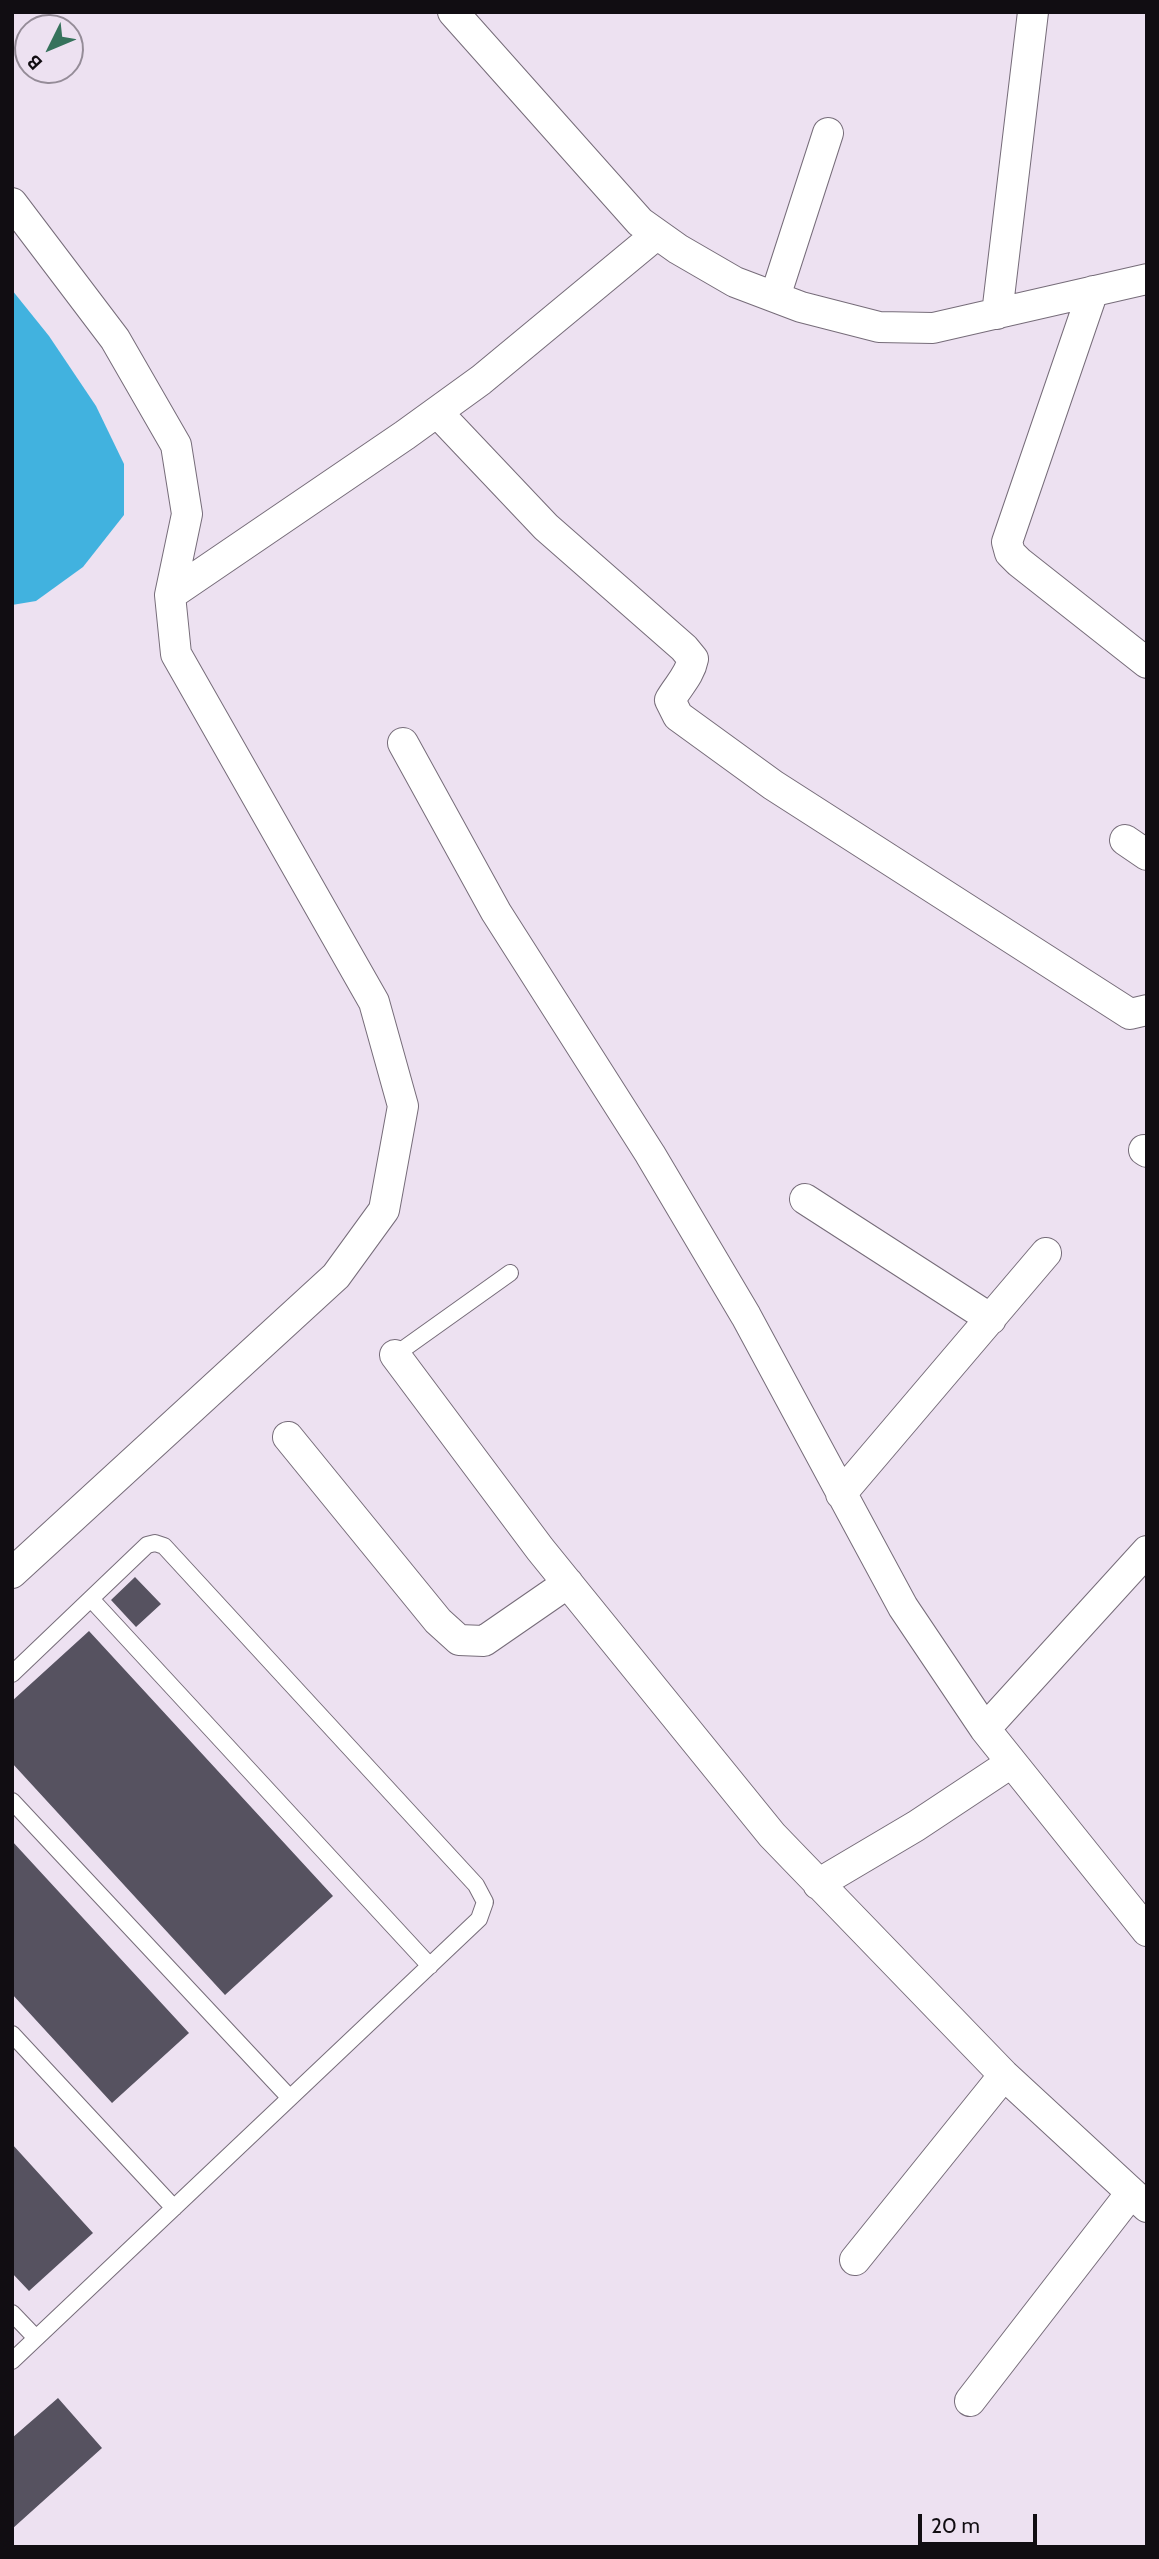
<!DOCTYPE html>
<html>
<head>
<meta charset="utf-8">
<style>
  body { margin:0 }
  #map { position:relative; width:1159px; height:2559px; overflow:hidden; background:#ede1f1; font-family:Cabin,sans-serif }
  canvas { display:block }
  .frame { position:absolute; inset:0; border:14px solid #110d12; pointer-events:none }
  .north { position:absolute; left:14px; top:14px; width:70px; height:70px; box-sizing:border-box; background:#ede1f1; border:2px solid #958c98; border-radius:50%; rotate:227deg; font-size:19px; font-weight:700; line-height:28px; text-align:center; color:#110d12 }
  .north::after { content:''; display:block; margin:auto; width:24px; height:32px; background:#36725c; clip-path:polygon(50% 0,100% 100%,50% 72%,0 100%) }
  .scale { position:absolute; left:918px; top:2514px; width:119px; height:32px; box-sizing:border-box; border:4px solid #110d12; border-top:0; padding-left:9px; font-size:21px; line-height:24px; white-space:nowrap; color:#110d12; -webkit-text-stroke:5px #ede1f1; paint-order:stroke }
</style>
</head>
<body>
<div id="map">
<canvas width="1159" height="2559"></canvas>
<div class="frame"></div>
<div class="north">B</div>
<div class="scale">20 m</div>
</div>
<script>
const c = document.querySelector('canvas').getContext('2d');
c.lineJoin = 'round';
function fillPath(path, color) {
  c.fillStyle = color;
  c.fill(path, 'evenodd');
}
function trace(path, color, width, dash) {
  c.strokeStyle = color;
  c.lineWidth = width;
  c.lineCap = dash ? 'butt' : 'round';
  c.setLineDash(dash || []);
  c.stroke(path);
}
fillPath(new Path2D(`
  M 12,290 L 49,336 L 96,406 L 124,464 L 124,515 L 83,567 L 36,601 L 12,605 Z`), '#41b2df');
fillPath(new Path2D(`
  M 135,1577 L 161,1604 L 136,1627 L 111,1600 Z
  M 89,1631 L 333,1896 L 225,1995 L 12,1763 L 12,1701 Z
  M 12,1841 L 189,2033 L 112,2103 L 12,1994 Z
  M 12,2144 L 93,2233 L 29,2291 L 12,2273 Z
  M 58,2398 L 102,2448 L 12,2529 L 12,2438 Z`), '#565260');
const lane = new Path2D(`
  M 395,1355 L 510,1273
  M 91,1599 L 430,1966
  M 12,1674 L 147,1545 L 155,1543 L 164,1546 L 476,1885 L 485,1902 L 479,1919 L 12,2361
  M 12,1801 L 290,2098
  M 12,2034 L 174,2208
  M 12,2313 L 36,2338`);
const street = new Path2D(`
  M 453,12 L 640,222 L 678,249 L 735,282 L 801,307 L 879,327 L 933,328 L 1147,279
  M 12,203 L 115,339 L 176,445 L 187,514 L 170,595 L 176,654 L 374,1002 L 403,1106 L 384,1210 L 336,1276 L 12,1573
  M 1093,291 L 1007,542 L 1010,553 L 1019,562 L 1147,663
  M 775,297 L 828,133
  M 997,314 L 1033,12
  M 437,412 L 546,527 L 684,648 L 693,659 C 690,675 678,686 670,700 L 678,716 L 773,785 L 1130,1014 L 1147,1010
  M 170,595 L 405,435 L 481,380 L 656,235
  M 403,743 L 496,912 L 650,1154 L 746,1316 L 903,1607 L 985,1729 L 1147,1931
  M 1125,840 L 1147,855
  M 1144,1150 L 1147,1152
  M 805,1199 L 991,1319
  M 395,1355 L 540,1549 L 772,1835 L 1004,2075 L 1147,2207
  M 288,1437 L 438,1621 L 459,1640 L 484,1641 L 568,1583
  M 841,1494 L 1046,1253
  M 985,1729 L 1147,1551
  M 818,1884 L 916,1826 L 1011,1763
  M 855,2260 L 1004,2075
  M 970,2401 L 1131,2193`);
trace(lane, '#766c79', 18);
trace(street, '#766c79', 32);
trace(lane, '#fff', 16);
trace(street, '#fff', 30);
</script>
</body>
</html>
